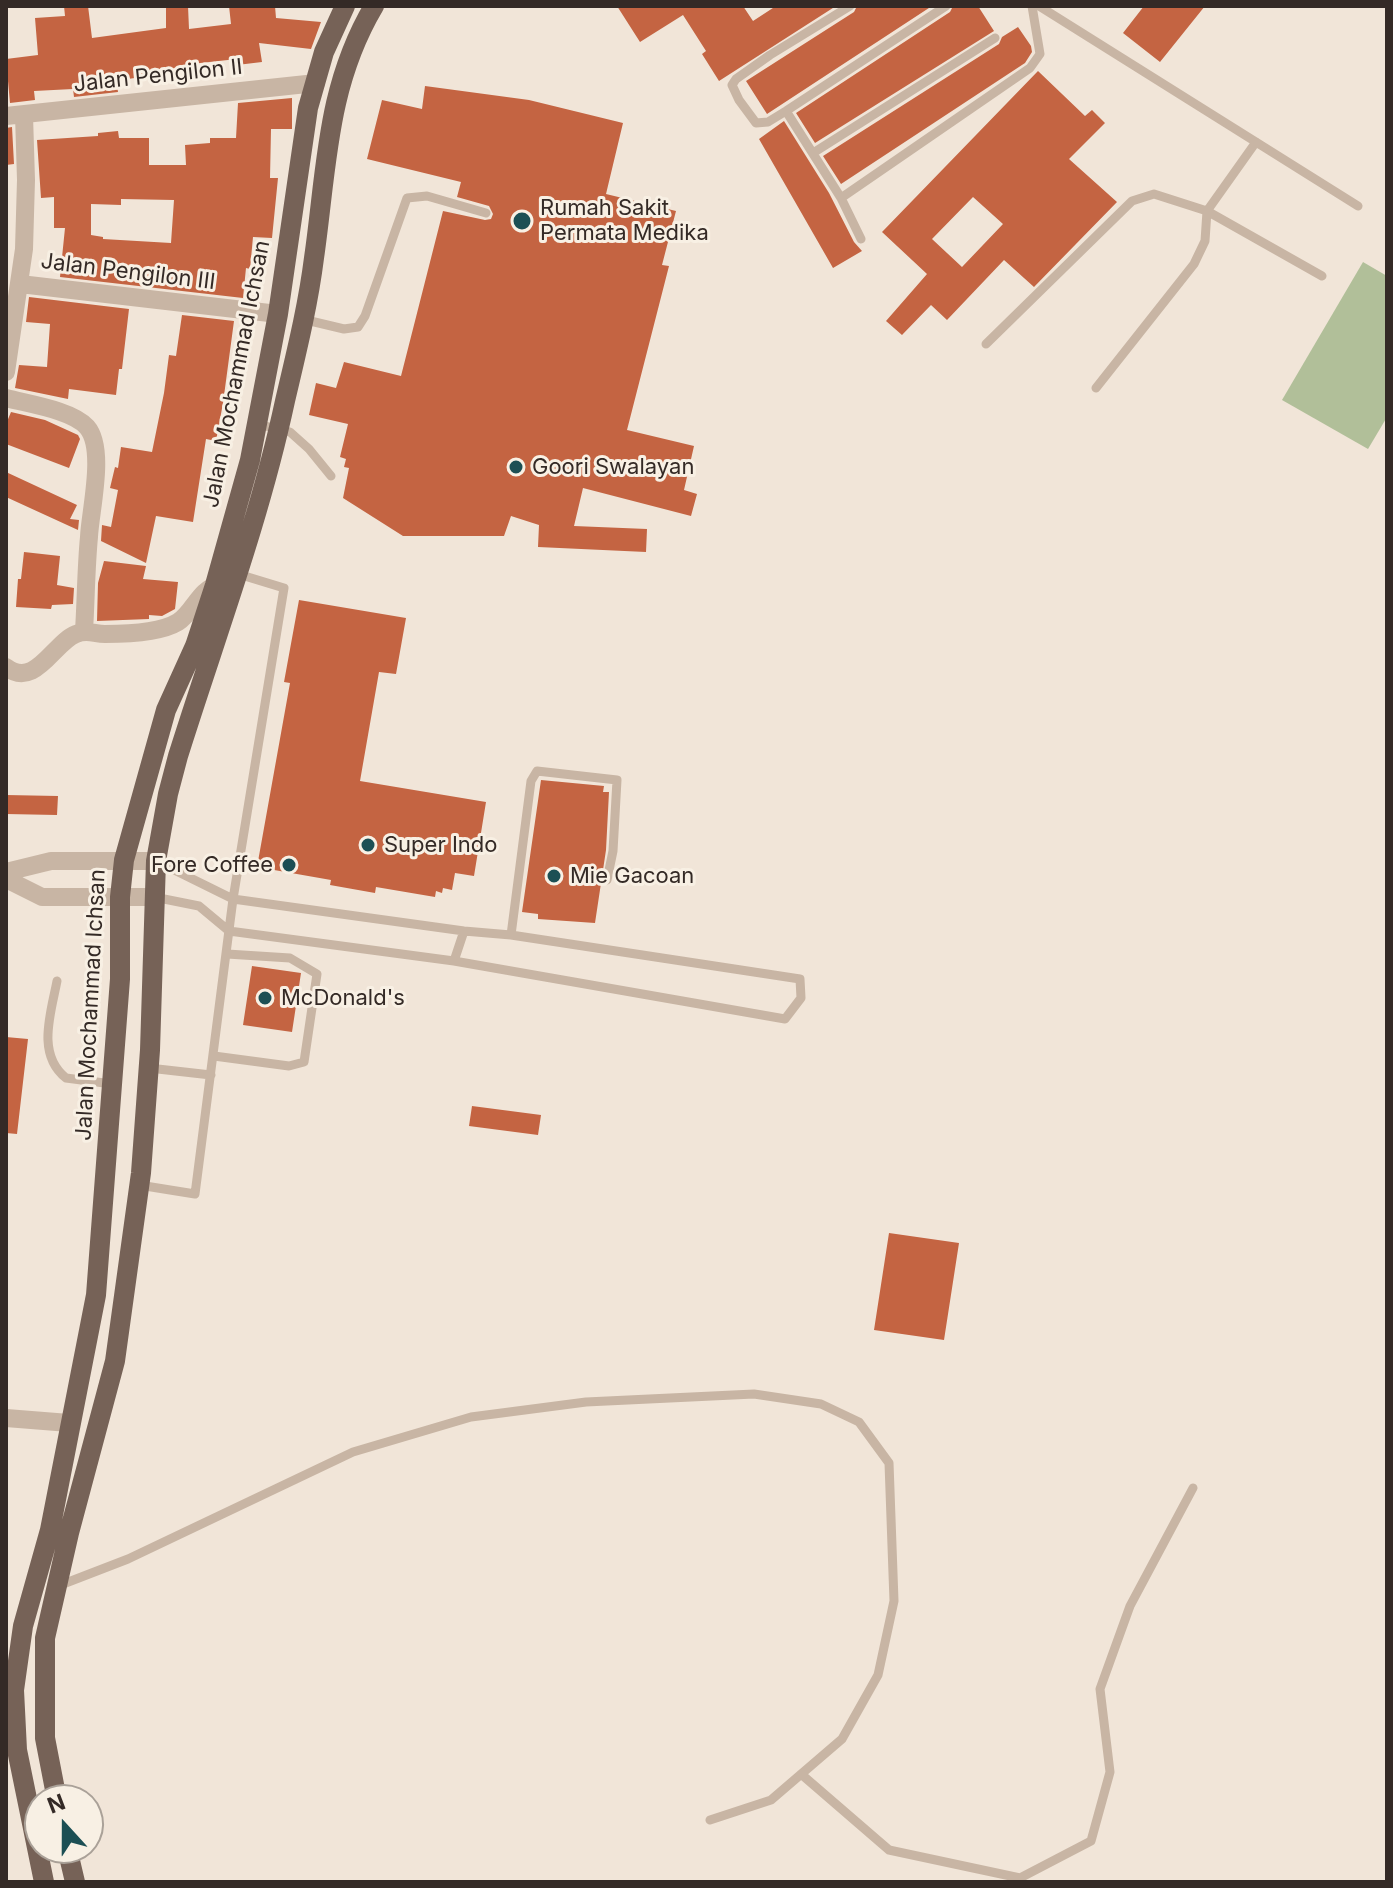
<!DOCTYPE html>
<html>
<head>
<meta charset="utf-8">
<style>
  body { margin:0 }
  #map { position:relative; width:1393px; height:1888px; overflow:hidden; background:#f1e5d8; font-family:Inter,sans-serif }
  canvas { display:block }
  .frame { position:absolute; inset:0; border:8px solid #342a26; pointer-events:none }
  .north { position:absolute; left:24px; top:1784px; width:80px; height:80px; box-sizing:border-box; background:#f8f0e4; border:2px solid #aaa198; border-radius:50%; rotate:339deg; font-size:22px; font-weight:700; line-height:32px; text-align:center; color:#342a26 }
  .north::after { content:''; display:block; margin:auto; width:28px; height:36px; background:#1c4f54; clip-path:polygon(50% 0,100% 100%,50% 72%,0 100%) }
</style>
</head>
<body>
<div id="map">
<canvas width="1393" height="1888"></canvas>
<div class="frame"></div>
<div class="north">N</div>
</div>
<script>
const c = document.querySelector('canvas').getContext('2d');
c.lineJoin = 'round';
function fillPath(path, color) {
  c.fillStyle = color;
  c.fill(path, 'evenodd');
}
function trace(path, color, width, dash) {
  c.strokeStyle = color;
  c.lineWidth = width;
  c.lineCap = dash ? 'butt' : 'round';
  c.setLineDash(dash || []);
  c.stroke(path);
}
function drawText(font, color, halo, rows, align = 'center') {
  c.font = font + ' Inter,sans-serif';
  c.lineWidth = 6;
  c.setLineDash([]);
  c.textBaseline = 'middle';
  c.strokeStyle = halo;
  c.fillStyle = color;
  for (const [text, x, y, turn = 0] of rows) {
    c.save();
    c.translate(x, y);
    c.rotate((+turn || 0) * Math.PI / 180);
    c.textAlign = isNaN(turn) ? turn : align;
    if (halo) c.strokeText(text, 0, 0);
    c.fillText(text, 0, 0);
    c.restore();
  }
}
fillPath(new Path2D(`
  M 1363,262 L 1387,276 L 1387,417 L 1368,449 L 1282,400 Z`), '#b1bf99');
fillPath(new Path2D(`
  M 64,6 L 88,6 L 92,38 L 166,28 L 166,6 L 188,6 L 189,29 L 231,24 L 229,6 L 275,6 L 276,18 L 321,22 L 311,49 L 259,43 L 262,62 L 237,65 L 237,59 L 191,64 L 191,67 L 167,69 L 167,73 L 128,79 L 129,83 L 117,85 L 118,92 L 74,97 L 73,89 L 34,91 L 35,100 L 10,103 L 6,59 L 38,55 L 35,18 L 65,16 Z
  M 617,6 L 743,6 L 753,21 L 776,6 L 836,6 L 719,81 L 702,54 L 706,51 L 683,15 L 640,42 Z
  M 857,6 L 932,6 L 767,114 L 746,81 L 854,12 Z
  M 953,6 L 978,6 L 994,31 L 815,143 L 796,113 L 950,12 Z
  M 1144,6 L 1205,6 L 1160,62 L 1123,33 Z
  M 1018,27 L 1031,46 L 1032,52 L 1025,63 L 841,184 L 823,156 L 999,44 L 1002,37 Z
  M 1038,71 L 1085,116 L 1092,110 L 1105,123 L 1069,159 L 1117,202 L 1034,287 L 1004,260 L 947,320 L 931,305 L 902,335 L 886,321 L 927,274 L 882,232 ZM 973,197 L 1003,224 L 962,267 L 932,239 Z
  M 425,86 L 529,100 L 623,123 L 606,194 L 676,211 L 662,265 L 669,266 L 627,430 L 694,446 L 684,490 L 697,494 L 691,516 L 583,488 L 574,526 L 647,529 L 646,552 L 538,547 L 539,525 L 511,516 L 504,536 L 403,536 L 343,498 L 349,468 L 344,467 L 346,459 L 340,457 L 348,424 L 309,415 L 316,383 L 336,388 L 344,362 L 401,376 L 443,211 L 485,220 L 491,219 L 493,214 L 489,206 L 457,197 L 461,182 L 367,159 L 382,100 L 422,109 Z
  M 292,98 L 292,129 L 271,129 L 270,178 L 278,178 L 272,238 L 253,237 L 250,269 L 246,268 L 243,298 L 60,277 L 65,228 L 54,228 L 54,197 L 41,198 L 37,140 L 98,136 L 98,133 L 118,131 L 119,138 L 149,138 L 149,165 L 186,165 L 185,145 L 210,143 L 210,138 L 236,138 L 238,103 ZM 121,199 L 174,200 L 171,243 L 103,239 L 103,237 L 91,235 L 91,204 L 121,205 Z
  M 784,121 L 829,193 L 854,242 L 862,251 L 833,268 L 759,139 Z
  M 12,127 L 14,164 L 6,165 L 6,128 Z
  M 29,297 L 129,309 L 122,369 L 119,369 L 116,395 L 69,389 L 68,399 L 15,388 L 19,365 L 47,367 L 50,324 L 26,322 Z
  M 182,315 L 234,321 L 223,403 L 216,441 L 206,439 L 193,522 L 156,516 L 146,563 L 101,541 L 102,525 L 111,527 L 118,490 L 110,488 L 115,467 L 118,468 L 121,447 L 152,452 L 164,393 L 169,355 L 176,356 Z
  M 11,412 L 45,420 L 78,435 L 80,439 L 69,468 L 6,444 L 6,424 Z
  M 6,472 L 77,505 L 70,519 L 79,520 L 78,530 L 6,497 Z
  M 24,552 L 60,556 L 57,585 L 74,588 L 73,604 L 52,605 L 51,609 L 16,607 L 18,579 L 21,579 Z
  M 104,561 L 146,566 L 143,579 L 178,582 L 175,609 L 162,616 L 149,615 L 149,619 L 97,621 L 98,583 Z
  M 299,600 L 406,618 L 396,674 L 379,672 L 360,781 L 486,802 L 474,876 L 455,873 L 452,890 L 443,888 L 442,893 L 436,891 L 435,897 L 376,887 L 375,893 L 330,885 L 331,880 L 257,867 L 290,683 L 284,682 Z
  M 541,780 L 604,786 L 603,792 L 609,792 L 606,850 L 595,923 L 538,919 L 538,914 L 522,912 Z
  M 6,795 L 58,796 L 57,815 L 6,814 Z
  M 252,966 L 301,973 L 292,1032 L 243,1025 Z
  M 6,1037 L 28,1039 L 17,1134 L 6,1133 Z
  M 472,1106 L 541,1115 L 538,1135 L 469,1126 Z
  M 889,1233 L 959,1243 L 944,1340 L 874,1330 Z`), '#c46442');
trace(new Path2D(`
  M 850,6 L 770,55 L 736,79 L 732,85 L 739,100 L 756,123 L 768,122 L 786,111 L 946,6
  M 1039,6 L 1358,206
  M 786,111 L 841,198 L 861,239
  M 813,153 L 995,38
  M 841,198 L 1030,68 L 1040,54 L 1032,6
  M 302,319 L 344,329 L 358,327 L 365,316 L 407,198 L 427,196 L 486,213
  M 986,344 L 1132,201 L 1154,194 L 1207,211 L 1322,276
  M 1096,388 L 1194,264 L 1205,241 L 1207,211 L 1256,142
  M 257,424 L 290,432 L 309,449 L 331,476
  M 154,897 L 199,906 L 229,931 L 454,961 L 785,1019 L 801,998 L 800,979 L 511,935 L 464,931 L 233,899 L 156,861
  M 511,935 L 531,781 L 537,771 L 617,780 L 613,851 L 607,880
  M 454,961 L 464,931
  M 57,981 C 51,1013 36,1054 66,1078 L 112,1084
  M 214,1056 L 289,1066 L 304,1062 L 317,974 L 290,958 L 227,954
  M 149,1068 L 211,1075
  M 139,1185 L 195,1194 L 233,899 L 284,588 L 238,574
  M 58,1586 L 128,1559 L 353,1452 L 471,1417 L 586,1402 L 754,1394 L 821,1404 L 859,1422 L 889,1463 L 894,1601 L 878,1675 L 842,1739 L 771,1800 L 710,1820
  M 801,1774 L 889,1850 L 1020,1878 L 1091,1841 L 1110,1772 L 1100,1689 L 1130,1606 L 1193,1488`), '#c8b5a4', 9);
trace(new Path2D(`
  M 6,116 L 316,83
  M 20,284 L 278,314
  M 6,372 L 24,249 L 26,180 L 24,115
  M 6,398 C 28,404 72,410 87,427 C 106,449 90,511 89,537 C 86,568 86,599 84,631
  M 6,667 C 35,690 54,642 76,634 C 87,629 94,634 105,634 C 126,634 160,633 178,622 C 193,613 200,588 217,586
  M 6,872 L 51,861 L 156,861
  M 6,879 L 42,897 L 153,897
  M 6,1418 L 69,1423`), '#c8b5a4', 18);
trace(new Path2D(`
  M 57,1800 L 45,1738 L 45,1638 L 69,1533 L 115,1361 L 141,1173 L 150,1050 L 156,861 L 168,794 L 178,756 C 215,638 259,522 285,401 C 296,354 308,306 314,258 C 327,168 326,87 374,6
  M 67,1848 L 75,1882
  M 44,1882 L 17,1750 L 14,1690 L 23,1626 L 50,1530 L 96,1295 L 120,979 L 120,897 L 124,860 L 166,710 L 195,646 L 215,585 L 250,460 L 278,314 L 308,108 L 324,52 L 345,6`), '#766257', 20);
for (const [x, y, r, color] of [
  [522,221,10,"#1c4f54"],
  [516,467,8,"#1c4f54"],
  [368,845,8,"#1c4f54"],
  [289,865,8,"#1c4f54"],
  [554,876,8,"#1c4f54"],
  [265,998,8,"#1c4f54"]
]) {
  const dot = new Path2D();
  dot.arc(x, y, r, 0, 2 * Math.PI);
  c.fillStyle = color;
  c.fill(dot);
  trace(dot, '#f8f0e4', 3);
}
drawText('22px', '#342a26', '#f8f0e4', [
  ["Jalan Pengilon II",158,76,-6],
  ["Jalan Pengilon III",128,272,7],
  ["Jalan Mochammad Ichsan",237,374,-79],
  ["Jalan Mochammad Ichsan",91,1005,-87]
]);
drawText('22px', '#342a26', '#f8f0e4', [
  ["Rumah Sakit",540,208],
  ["Permata Medika",540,233],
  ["Goori Swalayan",532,467],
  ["Super Indo",384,845],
  ["Fore Coffee",273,865,"right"],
  ["Mie Gacoan",570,876],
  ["McDonald's",281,998]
], 'left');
</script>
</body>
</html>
